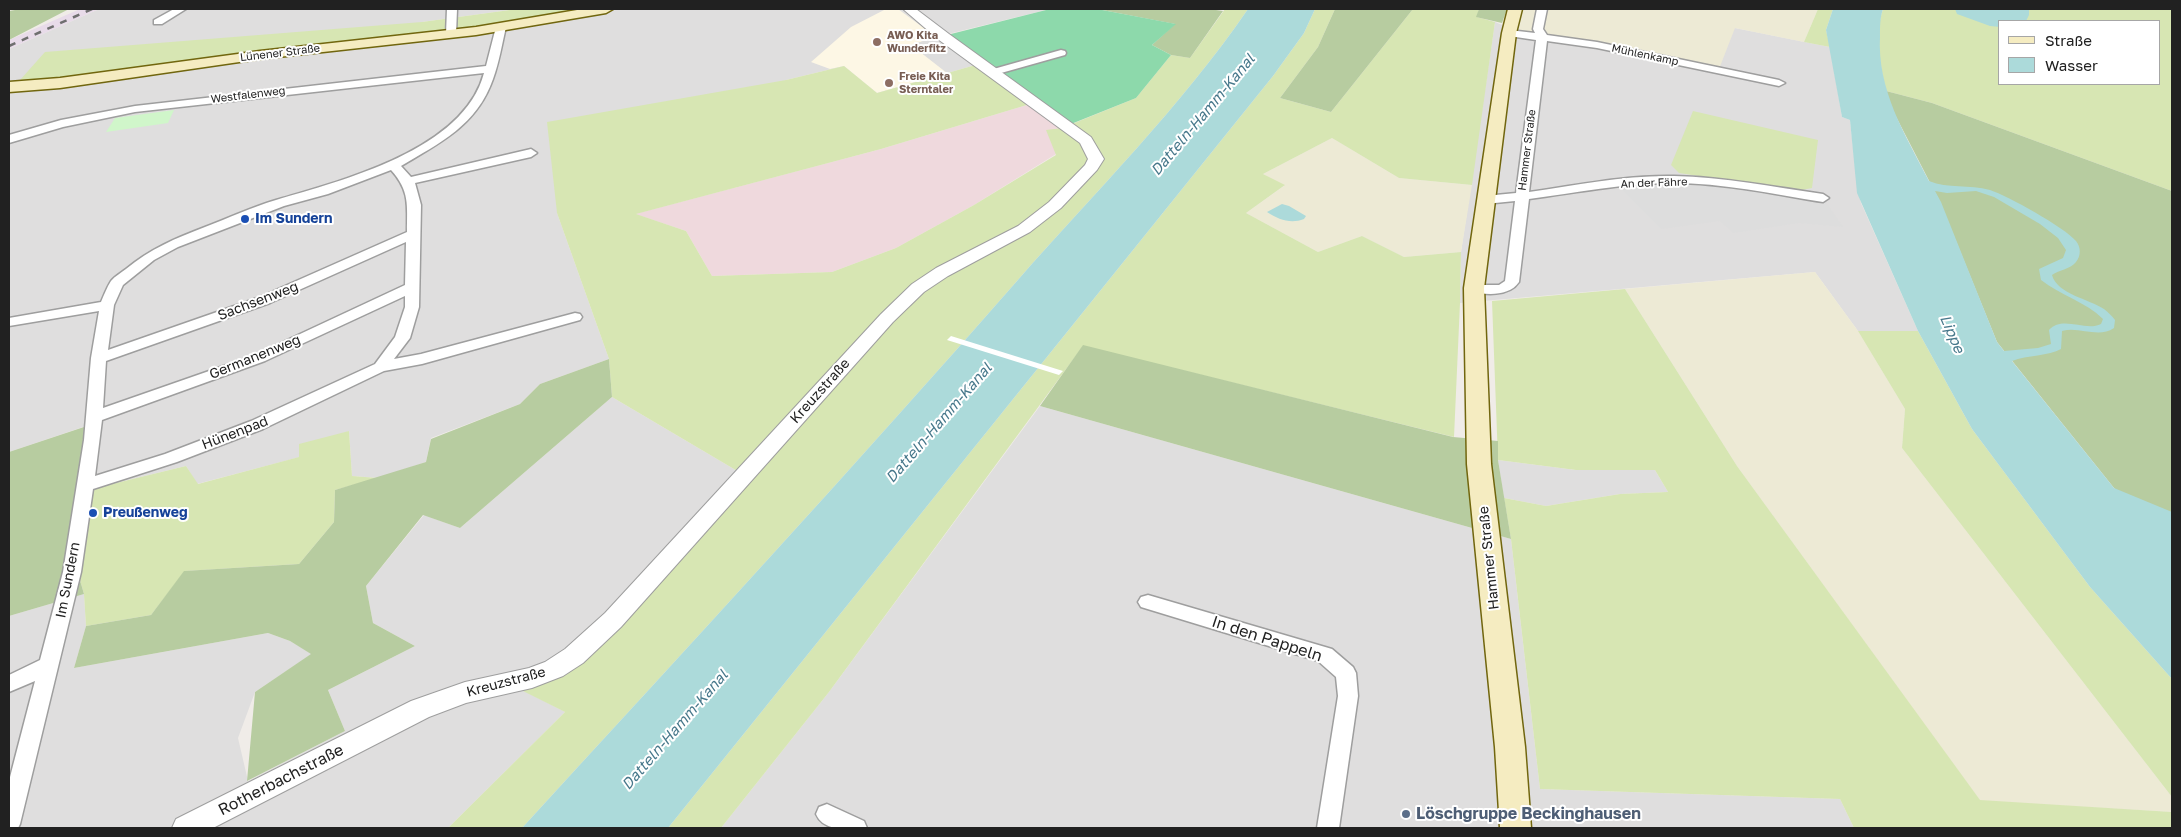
<!DOCTYPE html>
<html>
<head>
<meta charset="utf-8">
<style>
  body { margin:0 }
  #map { position:relative; width:2181px; height:837px; overflow:hidden; background:#f0ece8; font-family:"Golos Text",sans-serif }
  canvas { display:block }
  .frame { position:absolute; inset:0; border:10px solid #212121; pointer-events:none }
  .legend { position:absolute; left:1998px; top:20px; width:162px; height:65px; box-sizing:border-box; background:#fff; border:1px solid #a6a6a6; margin:0; padding:6px 9px; list-style:none; font-size:15px; color:#212121 }
  .legend li { display:flex; align-items:center; gap:10px; height:25px }
  .legend b { width:25px; border:1px solid #a6a6a6 }
</style>
</head>
<body>
<div id="map">
<canvas width="2181" height="837"></canvas>
<div class="frame"></div>
<ul class="legend">
<li><b style="height:6px;background:#f5ecc1"></b>Straße</li>
<li><b style="height:14px;background:#acdada"></b>Wasser</li>
</ul>
</div>
<script>
const c = document.querySelector('canvas').getContext('2d');
c.lineJoin = 'round';
function fillPath(path, color) {
  c.fillStyle = color;
  c.fill(path, 'evenodd');
}
function trace(path, color, width, dash) {
  c.strokeStyle = color;
  c.lineWidth = width;
  c.lineCap = dash ? 'butt' : 'round';
  c.setLineDash(dash || []);
  c.stroke(path);
}
function drawText(font, color, halo, rows, align = 'center') {
  c.font = font + ' "Golos Text",sans-serif';
  c.lineWidth = 4;
  c.setLineDash([]);
  c.textBaseline = 'middle';
  c.strokeStyle = halo;
  c.fillStyle = color;
  for (const [text, x, y, turn = 0] of rows) {
    c.save();
    c.translate(x, y);
    c.rotate((+turn || 0) * Math.PI / 180);
    c.textAlign = isNaN(turn) ? turn : align;
    if (halo) c.strokeText(text, 0, 0);
    c.fillText(text, 0, 0);
    c.restore();
  }
}
fillPath(new Path2D(`
  M 99,9 L 517,9 L 422,22 L 515,26 L 614,9 L 1050,9 L 948,34 L 986,62 L 877,93 L 844,66 L 786,80 L 557,213 L 609,359 L 540,384 L 520,404 L 431,438 L 426,462 L 378,478 L 352,476 L 349,431 L 300,457 L 197,484 L 186,466 L 75,493 L 89,425 L 9,452 L 9,49 Z
  M 1495,22 L 1514,30 L 1583,41 L 1735,28 L 1830,47 L 1842,117 L 1850,120 L 1858,192 L 1861,203 L 1918,331 L 1858,331 L 1815,272 L 1460,303 L 1461,252 Z
  M 612,397 L 739,472 L 588,632 L 523,690 L 565,712 L 448,828 L 9,828 L 9,616 L 84,594 L 86,626 L 74,668 L 268,633 L 290,641 L 312,654 L 255,692 L 238,738 L 248,781 L 345,731 L 328,690 L 415,646 L 373,623 L 366,586 L 424,515 L 460,528 Z
  M 1040,406 L 1511,539 L 1540,789 L 1840,799 L 1854,828 L 721,828 L 829,692 Z
  M 1498,460 L 1576,470 L 1655,470 L 1668,492 L 1620,494 L 1546,506 L 1504,498 Z`), '#dfdede');
fillPath(new Path2D(`
  M 1040,101 L 1071,124 L 1056,154 L 974,205 L 896,248 L 832,272 L 712,276 L 686,231 L 635,214 L 881,149 Z`), '#efd9dd');
fillPath(new Path2D(`
  M 80,9 L 99,9 L 9,49 L 9,40 Z`), '#e8dbe9');
fillPath(new Path2D(`
  M 886,9 L 898,9 L 936,37 L 911,45 L 947,73 L 877,93 L 844,66 L 830,69 L 811,62 L 851,27 Z`), '#fdf7e5');
fillPath(new Path2D(`
  M 1507,9 L 1818,9 L 1804,42 L 1735,28 L 1719,69 L 1514,30 L 1502,23 Z
  M 1332,138 L 1399,178 L 1472,185 L 1461,252 L 1404,257 L 1362,236 L 1318,252 L 1246,213 L 1284,186 L 1263,174 Z
  M 1815,272 L 1858,331 L 1905,409 L 1902,448 L 2172,797 L 2172,812 L 1980,801 L 1737,466 L 1625,289 Z`), '#edead5');
fillPath(new Path2D(`
  M 517,9 L 614,9 L 515,26 L 12,89 L 45,52 L 422,22 Z
  M 1225,9 L 1248,9 C 1181,107 1095,192 1017,281 C 855,466 688,647 522,828 L 448,828 L 565,712 L 523,691 L 550,663 L 588,632 L 739,472 L 612,397 L 609,359 L 557,213 L 547,122 L 786,80 L 844,66 L 877,93 L 986,62 L 1040,101 L 881,149 L 636,214 L 686,231 L 712,276 L 832,272 L 896,248 L 974,205 L 1056,155 L 1046,130 L 1062,128 L 1136,98 L 1171,55 L 1190,58 Z
  M 1315,9 L 1335,9 L 1318,47 L 1280,98 L 1331,112 L 1413,9 L 1479,9 L 1477,17 L 1495,22 L 1472,185 L 1399,178 L 1332,138 L 1263,174 L 1285,185 L 1246,213 L 1318,252 L 1362,236 L 1404,257 L 1461,252 L 1460,303 L 1454,437 L 1083,346 L 829,692 L 721,828 L 668,828 L 1273,76 L 1304,33 Z
  M 1818,9 L 1833,9 L 1826,30 L 1830,47 L 1804,42 Z
  M 1883,9 L 2172,9 L 2172,191 L 1932,103 L 1886,91 C 1880,64 1874,35 1883,9 ZM 2000,21 L 2160,21 L 2160,84 L 2000,84 Z
  M 1693,111 L 1818,140 L 1812,188 L 1797,191 L 1679,173 L 1671,165 Z
  M 1625,289 L 1737,466 L 1980,800 L 2172,812 L 2172,828 L 1854,828 L 1840,799 L 1540,789 L 1511,539 L 1504,498 L 1546,506 L 1620,494 L 1668,492 L 1655,470 L 1576,470 L 1498,460 L 1492,301 Z
  M 1858,331 L 1918,331 L 1972,429 L 2090,587 L 2172,679 L 2172,797 L 1902,448 L 1905,409 Z
  M 349,431 L 352,476 L 378,478 L 335,490 L 334,522 L 299,564 L 185,571 L 151,615 L 86,626 L 84,594 L 68,539 L 75,493 L 186,466 L 198,484 L 299,457 L 299,444 Z`), '#d7e6b3');
fillPath(new Path2D(`
  M 21,9 L 69,9 L 9,40 L 9,11 Z
  M 1097,9 L 1209,9 L 1223,11 L 1190,58 L 1171,55 L 1152,45 L 1175,24 Z
  M 1335,9 L 1413,9 L 1331,112 L 1280,98 L 1318,47 Z
  M 1479,9 L 1507,9 L 1502,23 L 1476,17 Z
  M 1886,91 L 1932,103 L 2172,191 L 2172,543 L 2114,488 L 1997,342 L 1940,202 L 1890,105 Z
  M 1083,345 L 1453,437 L 1498,441 L 1498,460 L 1511,539 L 1040,406 Z
  M 609,359 L 612,397 L 460,528 L 423,515 L 366,586 L 373,623 L 415,646 L 328,690 L 345,731 L 247,781 L 255,692 L 311,654 L 290,641 L 268,633 L 74,668 L 86,626 L 151,615 L 184,571 L 299,564 L 334,522 L 335,490 L 426,462 L 431,439 L 520,404 L 540,384 Z
  M 90,425 L 75,493 L 68,539 L 84,594 L 9,616 L 9,452 Z`), '#b7cca0');
fillPath(new Path2D(`
  M 174,110 L 168,123 L 106,132 L 115,118 Z`), '#d0f6ca');
fillPath(new Path2D(`
  M 1050,9 L 1097,9 L 1176,24 L 1152,45 L 1171,55 L 1136,98 L 1071,124 L 947,35 Z`), '#8dd9ab');
fillPath(new Path2D(`
  M 930,39 L 952,55 L 933,61 L 911,45 Z
  M 1658,183 L 1701,183 L 1824,200 L 1843,227 L 1799,223 L 1734,233 L 1720,221 L 1661,229 L 1619,187 Z`), '#ddd');
fillPath(new Path2D(`
  M 1248,9 L 1315,9 L 1304,33 L 1273,76 L 668,828 L 522,828 C 688,647 855,466 1017,281 C 1095,192 1181,107 1248,9 Z
  M 1833,9 L 1883,9 C 1880,18 1880,26 1880,36 C 1877,90 1905,134 1929,181 C 1948,189 1969,184 1990,190 C 2008,196 2064,227 2076,241 C 2081,247 2081,256 2076,262 C 2071,269 2059,270 2052,275 C 2057,294 2089,299 2104,309 C 2108,312 2112,316 2115,320 L 2114,328 C 2098,339 2080,326 2062,331 L 2061,349 C 2049,356 2027,355 2012,361 L 2114,488 L 2172,512 L 2172,679 L 2090,587 L 1972,429 L 1918,331 L 1857,193 L 1850,120 L 1842,117 L 1826,30 ZM 1935,191 L 1947,193 L 1976,191 L 1994,197 L 2040,224 L 2058,238 L 2066,250 L 2063,258 L 2039,269 L 2041,280 C 2060,295 2086,302 2103,319 L 2101,324 C 2085,332 2063,315 2049,330 L 2051,344 L 2038,348 L 2004,351 L 1997,342 L 1941,202 Z
  M 1955,9 L 2029,9 L 2029,15 L 2026,21 L 2000,21 L 2000,27 L 1990,26 L 1957,14 Z
  M 1282,204 L 1289,206 L 1306,216 L 1304,219 C 1291,224 1279,220 1267,212 Z`), '#acdada');
fillPath(new Path2D(`
  M 951,336 L 1063,371 L 1059,375 L 947,340 Z`), '#fff');
const minor = new Path2D(`
  M 174,9 L 186,9 L 162,24 L 154,24 L 154,20 Z
  M 447,9 L 457,9 L 456,34 L 451,37 L 446,34 Z
  M 1537,9 L 1547,9 L 1543,29 L 1547,35 L 1597,42 L 1779,80 L 1785,83 L 1779,86 L 1597,48 L 1547,41 L 1529,192 C 1577,185 1626,175 1674,176 C 1724,177 1774,187 1823,194 L 1829,198 L 1823,202 C 1773,194 1723,183 1672,183 C 1624,183 1576,193 1529,199 L 1519,282 C 1509,297 1485,295 1469,291 L 1467,288 L 1469,285 L 1499,285 L 1505,281 L 1515,201 L 1485,204 L 1479,200 L 1485,196 L 1516,193 L 1536,40 L 1509,36 L 1504,33 L 1509,30 L 1535,33 L 1533,29 Z
  M 501,24 L 506,27 C 502,44 499,63 493,79 C 477,125 440,143 401,166 L 411,177 L 531,149 L 537,153 L 531,157 L 415,183 L 421,205 L 419,307 L 410,338 L 394,359 L 421,354 L 575,313 L 580,314 L 582,317 L 580,320 L 422,364 L 384,371 L 263,429 L 177,462 L 93,489 L 81,572 L 20,824 L 18,828 L 9,828 L 9,781 L 35,681 L 9,692 L 9,675 L 40,660 L 63,572 L 84,440 L 91,358 L 99,311 L 9,326 L 9,318 L 101,302 C 104,295 107,287 111,281 C 115,276 121,273 126,269 C 150,249 176,238 205,227 C 229,218 252,207 276,200 C 343,180 464,150 484,73 L 135,112 L 63,127 L 9,143 L 9,135 L 61,120 L 135,106 L 486,66 L 496,27 ZM 391,170 C 410,191 407,205 407,232 L 260,297 L 108,350 L 114,305 L 123,285 L 154,260 L 178,247 L 284,206 L 328,194 ZM 406,242 L 405,285 L 255,355 L 103,408 L 106,361 L 270,303 ZM 405,296 L 405,307 L 395,337 L 375,364 L 251,421 L 165,454 L 95,476 L 102,420 L 265,361 Z
  M 1061,50 L 1065,51 L 1066,53 L 1065,55 L 994,75 L 989,72 L 990,70 Z
  M 1148,595 L 1332,649 L 1353,667 L 1356,673 L 1358,696 L 1339,828 L 1317,828 L 1338,696 L 1336,677 L 1318,661 L 1141,607 L 1138,602 L 1141,597 Z
  M 827,804 L 864,821 L 867,828 C 849,828 824,833 816,814 L 819,807 Z`);
const tertiary = new Path2D(`
  M 903,9 L 916,9 L 949,34 L 1091,137 L 1104,159 L 1097,170 L 1061,208 L 1030,232 L 948,276 L 924,292 L 893,322 L 621,627 L 583,663 L 563,676 L 532,688 L 466,703 L 429,717 L 213,828 L 172,828 L 176,819 L 411,701 L 465,682 L 529,668 L 545,662 L 565,649 L 605,613 L 881,314 L 912,284 L 936,268 L 1018,226 L 1049,202 L 1085,165 L 1088,159 L 1080,143 L 939,40 Z`);
const secondary = new Path2D(`
  M 583,9 L 613,9 L 606,13 L 476,35 L 260,59 L 60,88 L 9,92 L 9,82 L 60,78 L 260,51 L 476,27 Z
  M 1508,9 L 1522,9 L 1516,33 L 1484,288 L 1491,464 L 1525,747 L 1531,828 L 1500,828 L 1495,747 L 1467,464 L 1464,288 L 1502,33 Z`);
trace(minor, '#9e9e9e', 3);
trace(tertiary, '#9e9e9e', 2);
trace(secondary, '#71660e', 3);
fillPath(minor, '#fff');
fillPath(tertiary, '#fff');
fillPath(secondary, '#f5ecc1');
trace(new Path2D(`
  M 9,46 L 92,9`), '#6f6f6f', 2.5, [7, 7]);
for (const [x, y, r, color] of [
  [877,42,5,"#8d6e63"],
  [889,83,5,"#8d6e63"],
  [245,219,5,"#1a4fb4"],
  [93,513,5,"#1a4fb4"],
  [1406,814,5,"#5c6f8a"]
]) {
  const dot = new Path2D();
  dot.arc(x, y, r, 0, 2 * Math.PI);
  c.fillStyle = color;
  c.fill(dot);
  trace(dot, '#fff', 2);
}
drawText('bold 11px', '#785e54', '#fff', [
  ["AWO Kita",887,36],
  ["Wunderfitz",887,49],
  ["Freie Kita",899,77],
  ["Sterntaler",899,90]
], 'left');
drawText('11px', '#212121', '#fff', [
  ["Lünener Straße",280,53,-7],
  ["Mühlenkamp",1645,55,12],
  ["Westfalenweg",248,95,-7],
  ["Hammer Straße",1527,150,-83],
  ["An der Fähre",1654,183,-2]
]);
drawText('bold 14px', '#164399', '#fff', [
  ["Im Sundern",255,219],
  ["Preußenweg",103,513]
], 'left');
drawText('14px', '#212121', '#fff', [
  ["Sachsenweg",258,301,-21],
  ["Germanenweg",255,357,-22],
  ["Kreuzstraße",820,391,-48],
  ["Hünenpad",235,433,-21],
  ["Hammer Straße",1489,558,-96],
  ["Im Sundern",68,580,-79],
  ["Kreuzstraße",506,682,-15]
]);
drawText('italic 15px', '#47788b', '#fff', [
  ["Datteln-Hamm-Kanal",1203,115,-50],
  ["Lippe",1952,334,67],
  ["Datteln-Hamm-Kanal",939,423,-49],
  ["Datteln-Hamm-Kanal",675,730,-49]
]);
drawText('16px', '#212121', '#fff', [
  ["In den Pappeln",1267,639,18],
  ["Rotherbachstraße",281,780,-27]
]);
drawText('bold 16px', '#4e5e75', '#fff', [
  ["Löschgruppe Beckinghausen",1416,814]
], 'left');
</script>
</body>
</html>
